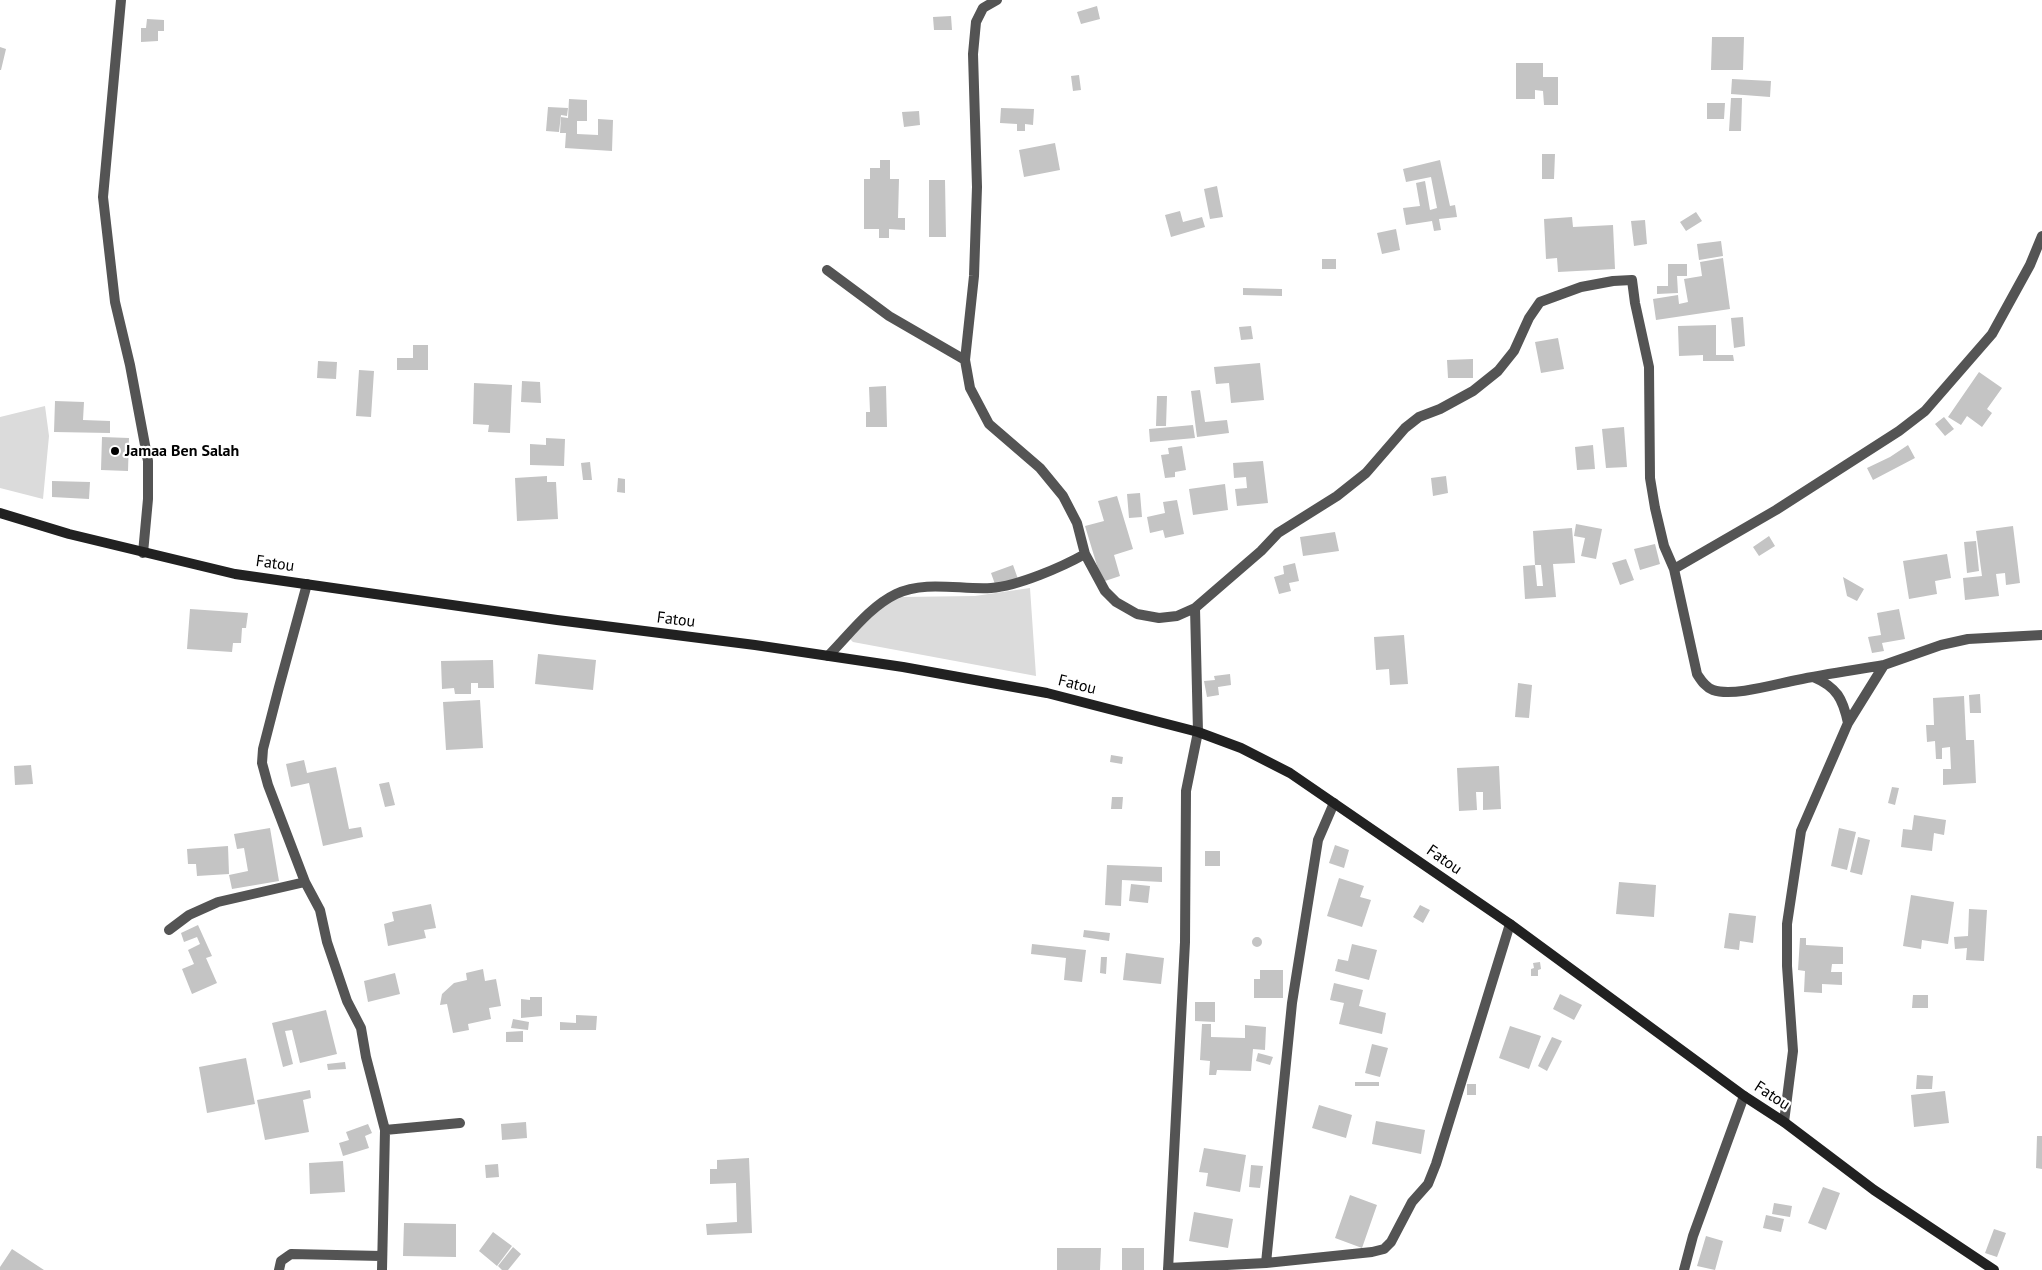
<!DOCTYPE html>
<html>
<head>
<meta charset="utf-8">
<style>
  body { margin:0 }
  canvas { display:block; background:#fff }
</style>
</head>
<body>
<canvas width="2042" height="1270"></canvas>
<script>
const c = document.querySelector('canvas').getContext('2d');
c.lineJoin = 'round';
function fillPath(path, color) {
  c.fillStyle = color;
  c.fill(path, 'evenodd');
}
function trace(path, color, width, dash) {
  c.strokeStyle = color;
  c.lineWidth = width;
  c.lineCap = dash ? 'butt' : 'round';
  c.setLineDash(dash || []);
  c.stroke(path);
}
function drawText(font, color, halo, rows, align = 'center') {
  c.font = font + ' "PT Sans",sans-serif';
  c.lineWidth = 4.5;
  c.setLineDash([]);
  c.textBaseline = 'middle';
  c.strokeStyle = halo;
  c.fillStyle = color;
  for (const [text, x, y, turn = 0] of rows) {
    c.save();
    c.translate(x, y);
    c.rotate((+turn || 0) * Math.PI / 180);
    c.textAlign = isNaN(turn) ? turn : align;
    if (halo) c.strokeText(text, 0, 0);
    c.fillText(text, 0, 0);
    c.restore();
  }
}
fillPath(new Path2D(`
  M 45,406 L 49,436 L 43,499 L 0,488 L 0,417 Z
  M 1030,588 L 1036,676 L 853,642 L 850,639 L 848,630 L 891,599 L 902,597 L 975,596 Z`), '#dbdbdb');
fillPath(new Path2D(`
  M 1097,6 L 1100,19 L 1081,24 L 1077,12 Z
  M 951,16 L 952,30 L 934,30 L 933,17 Z
  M 147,19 L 164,20 L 164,31 L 158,31 L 158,41 L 141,42 L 141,28 L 146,28 Z
  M 1712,37 L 1744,37 L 1743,70 L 1711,70 Z
  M 0,47 L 6,49 L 1,70 L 0,70 Z
  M 1516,63 L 1543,63 L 1543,77 L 1558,77 L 1558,105 L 1544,105 L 1543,91 L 1535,90 L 1535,99 L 1516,99 Z
  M 1079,75 L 1081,90 L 1073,91 L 1071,76 Z
  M 1732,79 L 1771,81 L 1770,97 L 1731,94 Z
  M 1731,98 L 1742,98 L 1741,131 L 1729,131 Z
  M 569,99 L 587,100 L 587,121 L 577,121 L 577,134 L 598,135 L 598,119 L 613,120 L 612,151 L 565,148 L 566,133 L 560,133 L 561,117 L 568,118 Z
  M 1707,103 L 1725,103 L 1724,119 L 1707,119 Z
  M 548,107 L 568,108 L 567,116 L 561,115 L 559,132 L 546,131 Z
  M 1001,108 L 1034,109 L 1033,125 L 1025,124 L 1025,131 L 1017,131 L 1017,124 L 1000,123 Z
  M 919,111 L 920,125 L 904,127 L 902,112 Z
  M 1055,143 L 1060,170 L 1024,177 L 1019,150 Z
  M 1542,154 L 1555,154 L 1554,179 L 1542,179 Z
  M 880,160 L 890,160 L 890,179 L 899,179 L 898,218 L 905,218 L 905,230 L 889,229 L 889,238 L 879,238 L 879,229 L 864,229 L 864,179 L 870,179 L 870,168 L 880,168 Z
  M 1440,160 L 1450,206 L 1455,205 L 1457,217 L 1439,219 L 1441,230 L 1434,231 L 1432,221 L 1406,225 L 1403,208 L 1420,206 L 1416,183 L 1425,181 L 1430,210 L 1437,208 L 1431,177 L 1406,182 L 1403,169 Z
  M 929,180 L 945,180 L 946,237 L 929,237 Z
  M 1217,186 L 1223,217 L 1210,219 L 1204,189 Z
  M 1180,211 L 1183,222 L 1202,217 L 1205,227 L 1171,237 L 1165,215 Z
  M 1696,212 L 1702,221 L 1686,231 L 1680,222 Z
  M 1572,217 L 1573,227 L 1613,225 L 1615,269 L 1558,272 L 1557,258 L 1546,259 L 1544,219 Z
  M 1645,220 L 1647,244 L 1634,246 L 1631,221 Z
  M 1396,229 L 1400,250 L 1382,254 L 1377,233 Z
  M 1721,241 L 1723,256 L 1699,260 L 1697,244 Z
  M 1723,258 L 1730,309 L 1656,320 L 1653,299 L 1678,295 L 1679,304 L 1688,302 L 1684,279 L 1702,276 L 1700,262 Z
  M 1322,259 L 1336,259 L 1336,269 L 1322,269 Z
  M 1668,264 L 1687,264 L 1687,276 L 1677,276 L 1678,293 L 1657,294 L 1657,286 L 1668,286 Z
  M 1243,288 L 1282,289 L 1282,296 L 1243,295 Z
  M 1743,317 L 1745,346 L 1734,348 L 1731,318 Z
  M 1716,325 L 1716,355 L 1733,355 L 1734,361 L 1703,361 L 1703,355 L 1679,356 L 1678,326 Z
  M 1251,326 L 1253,339 L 1241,340 L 1239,327 Z
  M 1558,338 L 1564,369 L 1541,373 L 1535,342 Z
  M 413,345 L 428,345 L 428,370 L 397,370 L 397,358 L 413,358 Z
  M 1473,359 L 1473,378 L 1448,378 L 1447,360 Z
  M 318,361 L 337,362 L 336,379 L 317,378 Z
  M 1260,363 L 1264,400 L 1231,403 L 1229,383 L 1216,384 L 1214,367 Z
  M 359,370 L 374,371 L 371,417 L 356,416 Z
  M 1979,372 L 2002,388 L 1987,409 L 1992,413 L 1982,427 L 1967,416 L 1961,425 L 1948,417 Z
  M 522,381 L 540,382 L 541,403 L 521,402 Z
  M 474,383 L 512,385 L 510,433 L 488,432 L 489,425 L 473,424 Z
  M 886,386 L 887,427 L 866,427 L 866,412 L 870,412 L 869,387 Z
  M 1200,390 L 1205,422 L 1227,420 L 1229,433 L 1197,437 L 1191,391 Z
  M 1157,396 L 1167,396 L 1166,426 L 1156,426 Z
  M 55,401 L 84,402 L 83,420 L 110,421 L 110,433 L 54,432 Z
  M 1944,417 L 1954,429 L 1945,436 L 1935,424 Z
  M 1193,425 L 1195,438 L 1150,442 L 1149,429 Z
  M 1624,427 L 1627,467 L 1606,468 L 1602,429 Z
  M 102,437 L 129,438 L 128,471 L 101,470 Z
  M 546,438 L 565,439 L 564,466 L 530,465 L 530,444 L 546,445 Z
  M 1593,445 L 1595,469 L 1577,470 L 1575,447 Z
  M 1908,445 L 1915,458 L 1873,480 L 1867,468 L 1890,457 Z
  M 1182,446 L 1186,470 L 1175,472 L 1175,477 L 1165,478 L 1161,455 L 1169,454 L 1168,448 Z
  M 1263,461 L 1268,503 L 1237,506 L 1235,489 L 1247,488 L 1246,477 L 1234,478 L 1233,463 Z
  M 590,462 L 592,480 L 583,480 L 581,463 Z
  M 547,476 L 547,482 L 556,482 L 558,519 L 517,521 L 515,478 Z
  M 1446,476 L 1448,493 L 1433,496 L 1431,478 Z
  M 618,478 L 625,479 L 625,493 L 617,492 Z
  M 52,481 L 90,482 L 89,499 L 52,497 Z
  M 1225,484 L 1228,510 L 1193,515 L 1189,489 Z
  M 1140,493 L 1142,517 L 1129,518 L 1127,494 Z
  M 1117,496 L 1133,549 L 1114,555 L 1120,576 L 1102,582 L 1085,526 L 1104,521 L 1098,501 Z
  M 1177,500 L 1184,534 L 1165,538 L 1163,530 L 1150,533 L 1147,517 L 1165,513 L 1163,502 Z
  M 1576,524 L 1602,529 L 1596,559 L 1581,556 L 1585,538 L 1574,536 Z
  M 2013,526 L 2020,583 L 2006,585 L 2005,573 L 1996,574 L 1999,596 L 1965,600 L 1963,578 L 1982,576 L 1976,531 Z
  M 1572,528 L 1575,563 L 1553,564 L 1556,597 L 1525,599 L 1523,566 L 1535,565 L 1537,586 L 1543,586 L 1541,565 L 1535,565 L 1533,531 Z
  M 1335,532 L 1339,551 L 1303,556 L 1300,537 Z
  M 1769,536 L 1775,546 L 1759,556 L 1753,547 Z
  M 1976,541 L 1979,571 L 1967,573 L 1964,542 Z
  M 1655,544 L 1660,564 L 1640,570 L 1634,549 Z
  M 1947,554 L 1951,578 L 1935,581 L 1937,594 L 1909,599 L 1903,561 Z
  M 1626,559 L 1634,580 L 1620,585 L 1612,563 Z
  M 1295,563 L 1299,581 L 1289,583 L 1291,591 L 1279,594 L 1274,577 L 1284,574 L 1283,566 Z
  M 1013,565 L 1018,579 L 996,587 L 991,573 Z
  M 1843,577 L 1864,589 L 1857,601 L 1847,596 Z
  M 190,609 L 248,613 L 246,628 L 242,628 L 241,643 L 233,643 L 232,652 L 187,649 Z
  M 1899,609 L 1905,639 L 1882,643 L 1884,651 L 1872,653 L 1868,637 L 1881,635 L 1877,613 Z
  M 1404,635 L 1408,684 L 1390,685 L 1389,669 L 1376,670 L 1374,637 Z
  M 538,654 L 596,660 L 593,690 L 535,684 Z
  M 493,660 L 494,688 L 478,688 L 478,683 L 471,683 L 471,694 L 455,694 L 454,688 L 442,689 L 441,661 Z
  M 1230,674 L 1231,685 L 1218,687 L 1219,695 L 1207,697 L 1204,681 L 1215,680 L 1214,676 Z
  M 1518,683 L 1532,685 L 1529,718 L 1515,717 Z
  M 1980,694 L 1981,713 L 1970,713 L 1969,695 Z
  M 1964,696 L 1966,740 L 1974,740 L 1976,783 L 1943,785 L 1943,769 L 1951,769 L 1950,747 L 1942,748 L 1942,759 L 1936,759 L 1935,741 L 1927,742 L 1926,725 L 1934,725 L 1933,698 Z
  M 480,700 L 483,748 L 446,750 L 443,702 Z
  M 1111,755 L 1123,757 L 1122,764 L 1110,762 Z
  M 304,760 L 307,773 L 336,767 L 349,829 L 361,827 L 363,837 L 323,846 L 309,783 L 291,787 L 286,764 Z
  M 31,765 L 33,784 L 15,785 L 14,766 Z
  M 1499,766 L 1501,809 L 1483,810 L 1483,792 L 1476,792 L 1477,810 L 1459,811 L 1457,768 Z
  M 389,782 L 395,805 L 385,807 L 379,784 Z
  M 1892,787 L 1899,788 L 1895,805 L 1888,803 Z
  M 1112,797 L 1123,797 L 1122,809 L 1111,809 Z
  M 1914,815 L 1946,820 L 1944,835 L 1934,833 L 1932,851 L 1901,847 L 1903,829 L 1912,830 Z
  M 270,828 L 279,881 L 232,889 L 229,875 L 248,871 L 244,848 L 237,849 L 234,834 Z
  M 1839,828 L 1856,832 L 1847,870 L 1831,866 Z
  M 1858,837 L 1870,840 L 1862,875 L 1850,872 Z
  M 1335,845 L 1349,850 L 1344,868 L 1329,863 Z
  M 228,846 L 229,874 L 197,876 L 196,864 L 188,864 L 187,849 Z
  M 1205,851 L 1220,851 L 1220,866 L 1205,866 Z
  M 1107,865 L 1162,867 L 1162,882 L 1122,880 L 1121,906 L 1105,905 Z
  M 1339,878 L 1364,886 L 1360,897 L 1371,900 L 1362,927 L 1327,916 Z
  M 1619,882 L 1656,885 L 1654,917 L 1616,914 Z
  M 1131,884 L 1150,886 L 1148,903 L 1129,901 Z
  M 1911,895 L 1954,902 L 1948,944 L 1922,940 L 1921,949 L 1903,946 Z
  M 431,904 L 436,928 L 424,930 L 426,938 L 388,946 L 384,924 L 394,921 L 392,912 Z
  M 1420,905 L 1430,910 L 1423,923 L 1413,917 Z
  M 1969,909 L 1987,910 L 1984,961 L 1966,960 L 1967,948 L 1955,949 L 1954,937 L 1968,936 Z
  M 1729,913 L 1756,916 L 1753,943 L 1740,941 L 1739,950 L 1724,948 Z
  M 198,925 L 212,956 L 206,958 L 217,983 L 192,994 L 182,969 L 194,964 L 188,950 L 200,944 L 197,937 L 184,942 L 181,933 Z
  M 1084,930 L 1110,933 L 1109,941 L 1083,937 Z
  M1252 942a5 5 0 1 1 10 0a5 5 0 1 1-10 0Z
  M 1800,938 L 1806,938 L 1806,945 L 1843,947 L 1843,964 L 1832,964 L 1831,972 L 1842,972 L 1842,985 L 1822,984 L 1822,993 L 1804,992 L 1805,971 L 1798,970 Z
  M 1032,944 L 1086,950 L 1082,982 L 1064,980 L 1066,958 L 1031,954 Z
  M 1352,944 L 1377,950 L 1369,980 L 1335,971 L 1338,959 L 1348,961 Z
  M 1126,953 L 1164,958 L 1161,984 L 1123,980 Z
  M 1101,957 L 1107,957 L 1106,974 L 1100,973 Z
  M 1540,962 L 1541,969 L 1538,970 L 1538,976 L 1531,976 L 1531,969 L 1534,968 L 1533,963 Z
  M 483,969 L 485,981 L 496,979 L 501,1006 L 489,1008 L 491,1019 L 468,1024 L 469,1030 L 453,1033 L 447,1004 L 440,1005 L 442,994 L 454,983 L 467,980 L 466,973 Z
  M 1260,970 L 1283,970 L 1283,998 L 1254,998 L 1254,979 L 1260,979 Z
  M 395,973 L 400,994 L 368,1002 L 364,981 Z
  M 1334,983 L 1363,990 L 1359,1006 L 1386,1013 L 1382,1034 L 1339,1024 L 1344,1003 L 1330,1000 Z
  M 1560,994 L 1582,1005 L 1574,1020 L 1553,1009 Z
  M 1913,995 L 1928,995 L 1928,1008 L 1912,1008 Z
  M 530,997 L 542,997 L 542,1016 L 521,1018 L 521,999 L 530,1000 Z
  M 1195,1002 L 1215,1002 L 1215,1022 L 1195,1021 Z
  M 326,1010 L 337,1054 L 300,1063 L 292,1030 L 285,1031 L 293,1064 L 283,1067 L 272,1023 Z
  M 576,1015 L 597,1016 L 596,1030 L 560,1030 L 560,1022 L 576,1023 Z
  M 513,1019 L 529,1022 L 528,1030 L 511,1028 Z
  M 1202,1024 L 1211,1024 L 1211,1037 L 1245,1038 L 1245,1025 L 1266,1027 L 1265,1050 L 1253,1049 L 1251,1071 L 1217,1070 L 1216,1075 L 1209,1075 L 1210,1061 L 1200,1060 Z
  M 1510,1026 L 1541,1036 L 1529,1069 L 1499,1058 Z
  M 523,1031 L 523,1042 L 506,1042 L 506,1032 Z
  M 1552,1037 L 1562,1041 L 1547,1071 L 1538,1066 Z
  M 1372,1044 L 1388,1048 L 1380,1077 L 1365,1073 Z
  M 1258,1053 L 1273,1057 L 1270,1065 L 1256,1061 Z
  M 246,1058 L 255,1104 L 207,1113 L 199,1067 Z
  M 345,1062 L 346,1069 L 328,1070 L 327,1064 Z
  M 1917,1075 L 1933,1076 L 1932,1089 L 1916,1089 Z
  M 1355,1082 L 1379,1082 L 1379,1086 L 1355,1086 Z
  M 1467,1084 L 1476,1084 L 1476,1095 L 1467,1095 Z
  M 310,1090 L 311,1098 L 303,1100 L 309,1132 L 265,1140 L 257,1100 Z
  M 1945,1091 L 1949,1123 L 1914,1127 L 1911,1095 Z
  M 1319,1105 L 1352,1115 L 1346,1138 L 1312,1128 Z
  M 1376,1121 L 1425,1130 L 1421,1154 L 1372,1144 Z
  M 526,1122 L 527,1138 L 502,1140 L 501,1124 Z
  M 368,1124 L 372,1133 L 365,1136 L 369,1148 L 343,1156 L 339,1143 L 349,1140 L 346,1132 Z
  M 2037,1136 L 2042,1136 L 2042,1169 L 2036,1168 Z
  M 1204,1148 L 1246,1155 L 1240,1192 L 1206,1186 L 1208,1173 L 1199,1172 Z
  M 749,1158 L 752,1233 L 707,1235 L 706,1224 L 737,1222 L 736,1183 L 710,1184 L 710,1169 L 717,1169 L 717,1160 Z
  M 343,1161 L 345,1192 L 310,1194 L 309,1163 Z
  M 498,1164 L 499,1177 L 486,1178 L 485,1165 Z
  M 1251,1165 L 1263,1166 L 1260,1188 L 1249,1187 Z
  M 1823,1187 L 1840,1193 L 1826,1230 L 1808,1223 Z
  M 1350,1195 L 1377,1205 L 1362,1248 L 1335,1238 Z
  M 1774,1203 L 1792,1206 L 1790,1217 L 1772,1214 Z
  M 1194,1212 L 1233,1219 L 1228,1248 L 1189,1241 Z
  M 1766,1215 L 1784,1219 L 1781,1232 L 1763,1228 Z
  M 404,1223 L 456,1224 L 456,1257 L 403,1256 Z
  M 1994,1229 L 2006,1233 L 1997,1257 L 1985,1253 Z
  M 493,1232 L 512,1246 L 497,1266 L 479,1251 Z
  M 1706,1236 L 1723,1241 L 1715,1270 L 1697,1266 Z
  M 513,1247 L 521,1254 L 508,1270 L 502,1270 L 498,1266 Z
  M 1057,1248 L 1101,1248 L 1100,1270 L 1057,1270 Z
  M 1122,1248 L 1144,1248 L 1144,1270 L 1122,1270 Z
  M 12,1249 L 44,1270 L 0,1270 L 0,1267 Z`), '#c4c4c4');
trace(new Path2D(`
  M 121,0 L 103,197 L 115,302 L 130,365 L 148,461 L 148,499 L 143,553
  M 997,0 L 983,8 L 976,22 L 973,54 L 977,187 L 974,276 L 965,360 L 970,388 L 989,424 L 1040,468 L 1063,496 L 1077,523 L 1085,554 L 1105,591 L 1116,602 L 1137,614 L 1159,618 L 1177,616 L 1195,608 L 1261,551 L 1278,533 L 1337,496 L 1366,473 L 1405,428 L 1419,417 L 1440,409 L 1473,391 L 1498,371 L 1514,351 L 1529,318 L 1540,302 L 1581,287 L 1613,281 L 1632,280 L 1635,303 L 1649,367 L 1650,478 L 1655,508 L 1664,546 L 1674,569 L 1697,674 C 1701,680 1705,687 1713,690 C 1733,697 1776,684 1797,680 C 1826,674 1855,670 1884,665
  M 827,270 L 889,316 L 965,360
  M 1674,569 L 1776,510 L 1899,431 L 1925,411 L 1992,334 L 2030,265 L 2042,236
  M 307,584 L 279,687 L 263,749 L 262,763 L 268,785 L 305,882 L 320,910 L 327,942 L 347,1001 L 361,1028 L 366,1057 L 385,1130 L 382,1270
  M 828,656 C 849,635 869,607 896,594 C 925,580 961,590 991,588 C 1018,586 1062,567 1085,554
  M 1813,677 C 1837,687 1843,699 1848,723
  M 169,930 L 189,915 L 218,902 L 305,882
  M 1784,1122 L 1793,1051 L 1787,966 L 1787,924 L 1801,831 L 1848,723 L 1884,665 L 1941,645 L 1968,639 L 2042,635
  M 385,1130 L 460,1123
  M 1266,1263 L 1292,1003 L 1318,840 L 1334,803
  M 1168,1268 L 1266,1263 L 1372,1252 L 1384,1249 L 1391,1242 L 1412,1202 L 1428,1184 L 1436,1164 L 1510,924
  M 279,1270 L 281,1261 L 291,1254 L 382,1256
  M 1168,1270 L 1185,942 L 1186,791 L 1198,732 L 1195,608
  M 1684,1270 L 1693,1236 L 1744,1096`), '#545454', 10);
trace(new Path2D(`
  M 0,513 L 69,534 L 235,574 L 557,620 L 755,645 L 903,667 L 1047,693 L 1198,732 L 1241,748 L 1290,773 L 1510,924 L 1744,1096 L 1784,1122 L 1874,1190 L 1994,1270`), '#212121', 10);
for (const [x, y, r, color] of [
  [115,451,5,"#000"]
]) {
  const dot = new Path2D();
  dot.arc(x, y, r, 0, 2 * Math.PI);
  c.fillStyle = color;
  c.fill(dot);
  trace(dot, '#fff', 2);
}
drawText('bold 16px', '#000', '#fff', [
  ["Jamaa Ben Salah",125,451]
], 'left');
drawText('16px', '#000', '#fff', [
  ["Fatou",275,564,8],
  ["Fatou",676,620,7],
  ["Fatou",1077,685,14],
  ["Fatou",1444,860,35],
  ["Fatou",1772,1096,33]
]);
</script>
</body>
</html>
